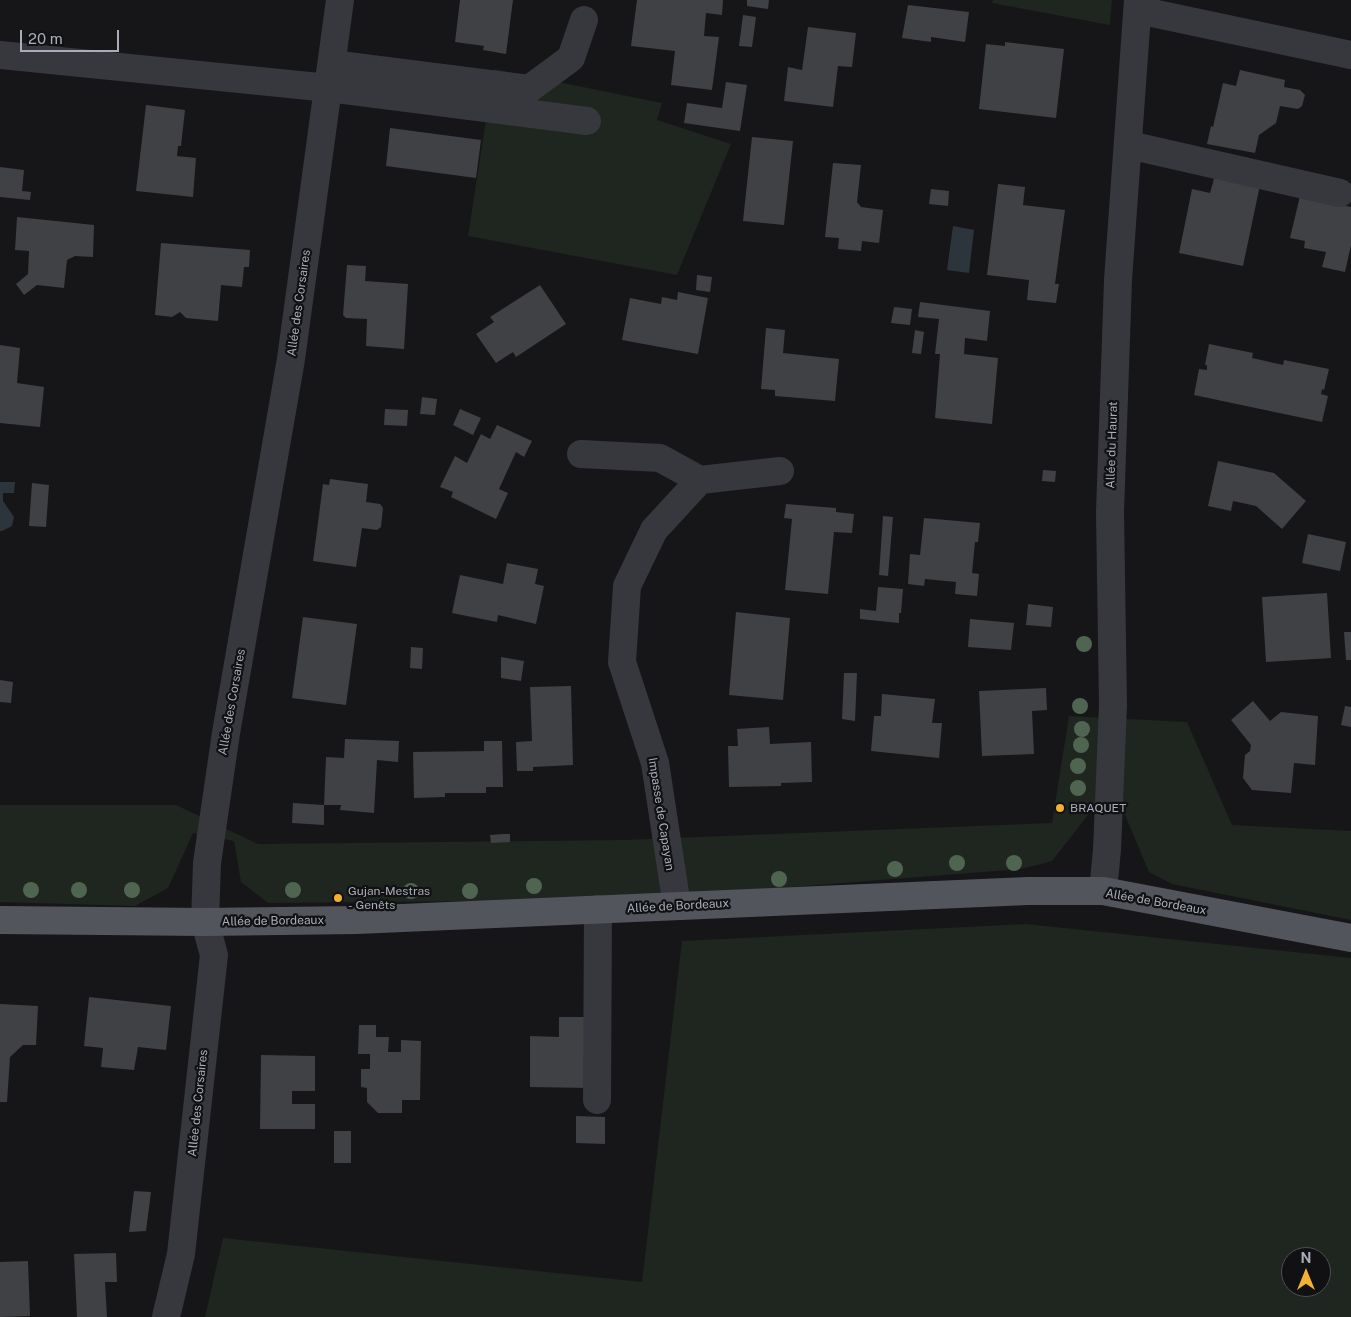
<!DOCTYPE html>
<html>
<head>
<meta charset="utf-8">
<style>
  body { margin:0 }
  #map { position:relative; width:1351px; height:1317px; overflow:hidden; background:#161618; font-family:"Public Sans",sans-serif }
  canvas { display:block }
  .north { position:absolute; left:1281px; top:1247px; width:50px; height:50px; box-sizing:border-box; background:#111113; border:1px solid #4d4f55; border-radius:50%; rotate:0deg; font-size:14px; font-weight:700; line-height:20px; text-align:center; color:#a8adb8 }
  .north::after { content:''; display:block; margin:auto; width:18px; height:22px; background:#f2b134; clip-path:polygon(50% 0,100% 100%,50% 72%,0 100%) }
  .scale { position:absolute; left:20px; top:30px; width:99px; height:22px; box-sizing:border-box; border:2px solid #a8adb8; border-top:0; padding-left:6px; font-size:15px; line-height:18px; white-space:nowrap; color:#a8adb8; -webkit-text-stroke:4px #111113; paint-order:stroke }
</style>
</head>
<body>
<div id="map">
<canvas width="1351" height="1317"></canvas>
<div class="north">N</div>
<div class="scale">20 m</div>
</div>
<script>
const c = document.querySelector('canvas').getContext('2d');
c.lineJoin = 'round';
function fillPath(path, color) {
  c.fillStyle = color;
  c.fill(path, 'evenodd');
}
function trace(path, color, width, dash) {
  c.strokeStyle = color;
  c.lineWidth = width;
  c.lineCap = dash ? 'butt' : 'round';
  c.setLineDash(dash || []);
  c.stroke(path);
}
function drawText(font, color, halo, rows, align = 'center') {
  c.font = font + ' "Public Sans",sans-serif';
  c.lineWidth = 4.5;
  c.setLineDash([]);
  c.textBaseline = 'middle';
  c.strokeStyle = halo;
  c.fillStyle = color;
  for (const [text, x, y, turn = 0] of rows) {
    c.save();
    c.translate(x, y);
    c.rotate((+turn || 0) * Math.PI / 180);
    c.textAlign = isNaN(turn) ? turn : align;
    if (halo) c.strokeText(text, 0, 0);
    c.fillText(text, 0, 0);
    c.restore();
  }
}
fillPath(new Path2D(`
  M 993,0 L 1112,0 L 1110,25 L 992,3 Z
  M 494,69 L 662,103 L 657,120 L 731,144 L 677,275 L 468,236 Z
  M 1069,716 L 1187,722 L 1232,825 L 1351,831 L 1351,920 L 1172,884 L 1149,872 L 1125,815 L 1092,810 L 1052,861 L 1021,869 L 702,894 L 489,901 L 268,903 L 241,882 L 234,841 L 193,833 L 168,888 L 135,906 L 0,902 L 0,805 L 176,805 L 258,844 L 623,840 L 1052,823 Z
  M 1026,924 L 1351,958 L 1351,1317 L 205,1317 L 223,1238 L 642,1282 L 682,941 ZM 1291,1257 L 1321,1257 L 1321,1287 L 1291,1287 Z`), '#1e261f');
fillPath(new Path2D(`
  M 953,226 L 974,230 L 969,273 L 947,270 Z
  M 0,482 L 15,482 L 14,493 L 3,493 L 3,501 L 14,517 L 12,526 L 2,531 L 0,531 Z`), '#2c353c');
fillPath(new Path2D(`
  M 460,0 L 513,0 L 506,54 L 483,50 L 484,46 L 455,42 Z
  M 637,0 L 723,0 L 722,15 L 706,13 L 704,36 L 719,37 L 712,90 L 671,85 L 675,51 L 631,46 Z
  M 747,0 L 769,0 L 768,9 L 747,6 Z
  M 908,5 L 969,12 L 965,42 L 931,37 L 931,42 L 902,38 Z
  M 743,15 L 756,17 L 752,47 L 739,46 Z
  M 808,27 L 856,33 L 852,67 L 838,66 L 833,107 L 784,101 L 788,67 L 802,70 Z
  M 1005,42 L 1064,49 L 1056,118 L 979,109 L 986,44 L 1005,46 Z
  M 1240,70 L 1285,80 L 1284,87 L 1300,90 L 1305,95 L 1302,106 L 1298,109 L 1280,106 L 1276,123 L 1259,135 L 1255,153 L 1207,144 L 1211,126 L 1213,127 L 1223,83 L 1236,86 Z
  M 726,82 L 747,85 L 740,131 L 684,123 L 687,103 L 722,108 Z
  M 146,105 L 185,110 L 181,146 L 178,146 L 177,156 L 196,158 L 193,197 L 136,191 Z
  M 390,128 L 481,140 L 476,178 L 386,166 Z
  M 752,137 L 793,141 L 784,225 L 743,221 Z
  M 833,163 L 861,165 L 857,202 L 861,207 L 883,210 L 879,243 L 862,241 L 861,251 L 838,249 L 839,238 L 825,237 Z
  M 0,167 L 24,170 L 22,191 L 31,192 L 30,200 L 0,197 Z
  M 1215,175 L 1260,185 L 1243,266 L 1179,253 L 1192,189 L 1210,193 Z
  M 998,184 L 1025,187 L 1023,205 L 1065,210 L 1055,284 L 1059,284 L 1056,303 L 1027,300 L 1029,280 L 987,275 Z
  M 931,189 L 949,191 L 948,206 L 929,204 Z
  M 1300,196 L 1351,207 L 1351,245 L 1345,272 L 1322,267 L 1326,252 L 1304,248 L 1305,241 L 1290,238 Z
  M 17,217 L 94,225 L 93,257 L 75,256 L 67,260 L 64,288 L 37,285 L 24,295 L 16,284 L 28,274 L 29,251 L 15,250 Z
  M 161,243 L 250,250 L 249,267 L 244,267 L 242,287 L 221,285 L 218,321 L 186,318 L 180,312 L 172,317 L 155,315 Z
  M 347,265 L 366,266 L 365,281 L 408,284 L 404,349 L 366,346 L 367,319 L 346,318 L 343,315 Z
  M 697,275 L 712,277 L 710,292 L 696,290 Z
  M 540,285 L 566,324 L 516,357 L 513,352 L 496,363 L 476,334 L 494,322 L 490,317 Z
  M 678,292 L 708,298 L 698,354 L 622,340 L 630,298 L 661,304 L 662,297 L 677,300 Z
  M 920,302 L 990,311 L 987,341 L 965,338 L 964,354 L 998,358 L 992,424 L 935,418 L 940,354 L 935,354 L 939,319 L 918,317 Z
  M 894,307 L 912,309 L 910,325 L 891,323 Z
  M 766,328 L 785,330 L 783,353 L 839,359 L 835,401 L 775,396 L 775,390 L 761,389 Z
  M 915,330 L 924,332 L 921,354 L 912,353 Z
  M 1209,344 L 1253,353 L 1252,358 L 1283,365 L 1284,360 L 1329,369 L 1324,390 L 1322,389 L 1321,394 L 1328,396 L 1322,422 L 1194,395 L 1199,369 L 1207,370 L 1207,365 L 1205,365 Z
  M 0,345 L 20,348 L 17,383 L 44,387 L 40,427 L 0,423 Z
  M 422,397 L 437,399 L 435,415 L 420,414 Z
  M 385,409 L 408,410 L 407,426 L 384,425 Z
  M 460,409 L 481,418 L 473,435 L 453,425 Z
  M 497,425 L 532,441 L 524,457 L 516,452 L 499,489 L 508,493 L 496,519 L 451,497 L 453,492 L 440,487 L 455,456 L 467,463 L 481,434 L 490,439 Z
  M 1218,461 L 1274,473 L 1306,501 L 1282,529 L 1256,506 L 1233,501 L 1231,511 L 1208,506 Z
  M 1043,470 L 1056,471 L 1055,482 L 1042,481 Z
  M 330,479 L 368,484 L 366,502 L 380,504 L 383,508 L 381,527 L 377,530 L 362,528 L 356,567 L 313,561 L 323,484 L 329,485 Z
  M 32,483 L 49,485 L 46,527 L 29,526 Z
  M 786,504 L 836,508 L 836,512 L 854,514 L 852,533 L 834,532 L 828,594 L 785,590 L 792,519 L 784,518 Z
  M 883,516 L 893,517 L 888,576 L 879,575 Z
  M 924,518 L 980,523 L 978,542 L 975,542 L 972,573 L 979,574 L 977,596 L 955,594 L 956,582 L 925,579 L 924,586 L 908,584 L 910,554 L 920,555 Z
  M 1308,534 L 1346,542 L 1340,571 L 1302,563 Z
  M 507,563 L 538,569 L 535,584 L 544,586 L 536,624 L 498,615 L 497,622 L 452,613 L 460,575 L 503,584 Z
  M 878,587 L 903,589 L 901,613 L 899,613 L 899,623 L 860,619 L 860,609 L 876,611 Z
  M 1327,593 L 1331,658 L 1266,662 L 1262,597 Z
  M 1028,604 L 1053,607 L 1051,627 L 1026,625 Z
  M 736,612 L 790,618 L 783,700 L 729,695 Z
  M 303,617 L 357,624 L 346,705 L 292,698 Z
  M 970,619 L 1014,623 L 1011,650 L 968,647 Z
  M 1344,632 L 1351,632 L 1351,660 L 1346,660 Z
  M 411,647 L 423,648 L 422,669 L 410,668 Z
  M 501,657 L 524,661 L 521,681 L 501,678 Z
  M 844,673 L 857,673 L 855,721 L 842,719 Z
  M 0,680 L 13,682 L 11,703 L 0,702 Z
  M 571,686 L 573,765 L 533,767 L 533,771 L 517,771 L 516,742 L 532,741 L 530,687 Z
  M 1046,688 L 1047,710 L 1032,711 L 1034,754 L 982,756 L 979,691 Z
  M 882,694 L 935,699 L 932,723 L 942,723 L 939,758 L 871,751 L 874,716 L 881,716 Z
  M 1253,701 L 1270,721 L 1281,712 L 1318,716 L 1315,765 L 1294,763 L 1291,793 L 1252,790 L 1243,778 L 1245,755 L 1250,751 L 1251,745 L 1231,720 Z
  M 1345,706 L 1351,707 L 1351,727 L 1341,725 Z
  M 769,727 L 770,744 L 811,742 L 812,782 L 781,783 L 781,786 L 729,787 L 728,746 L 738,746 L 737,729 Z
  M 345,739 L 399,741 L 398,762 L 377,760 L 374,813 L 340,810 L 341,805 L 324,805 L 326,757 L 344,758 Z
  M 484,741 L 502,741 L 503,787 L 486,787 L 486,793 L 445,793 L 445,797 L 414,798 L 413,752 L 484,751 Z
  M 293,803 L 324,805 L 324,825 L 292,823 Z
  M 1058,803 L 1063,804 L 1062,813 L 1056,812 Z
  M 503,834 L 510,834 L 510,842 L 491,843 L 490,835 Z
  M 89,997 L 171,1006 L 166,1050 L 138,1047 L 134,1070 L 101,1067 L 103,1048 L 84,1046 Z
  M 0,1004 L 38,1006 L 36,1045 L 23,1045 L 10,1057 L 7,1102 L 0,1102 Z
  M 559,1017 L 590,1017 L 589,1088 L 530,1087 L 530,1036 L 559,1037 Z
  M 359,1025 L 376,1025 L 376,1037 L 389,1037 L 388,1052 L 401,1052 L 401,1040 L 421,1041 L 420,1100 L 402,1100 L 402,1113 L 378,1113 L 367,1102 L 367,1088 L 361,1087 L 361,1069 L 370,1069 L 370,1054 L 358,1054 Z
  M 261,1055 L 315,1056 L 315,1091 L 292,1091 L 292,1104 L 315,1104 L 315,1129 L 260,1129 Z
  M 576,1116 L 605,1117 L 605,1144 L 576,1143 Z
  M 334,1131 L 351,1131 L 351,1163 L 334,1163 Z
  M 134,1191 L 151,1192 L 146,1231 L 129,1232 Z
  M 116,1253 L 117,1282 L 105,1282 L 107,1317 L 77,1317 L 74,1254 Z
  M 28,1261 L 30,1316 L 0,1317 L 0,1262 Z`), '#404145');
trace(new Path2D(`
  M 1138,10 L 1351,55
  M 0,55 L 329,88 L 587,121
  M 332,64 L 529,89 L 571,58 L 584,20
  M 1129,145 L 1340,193
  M 581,454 L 660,458 L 700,480
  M 1103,891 L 1107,850 L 1113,705 L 1110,512 L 1118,280 L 1138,0
  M 677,906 L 655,763 L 622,662 L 627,586 L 654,530 L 700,480 L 780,471
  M 597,1100 L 598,909
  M 166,1317 L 181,1254 L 214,955 L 205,922 L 207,863 L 226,733 L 291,359 L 340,0`), '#37383d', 28);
trace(new Path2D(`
  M 0,920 L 205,922 L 356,920 L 1028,891 L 1103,891 L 1351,938`), '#53555c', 28);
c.fillStyle = '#506452';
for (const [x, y] of [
  [1084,644],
  [1080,706],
  [1082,729],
  [1081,745],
  [1078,766],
  [1078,788],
  [957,863],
  [1014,863],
  [895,869],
  [779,879],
  [534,886],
  [31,890],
  [79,890],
  [132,890],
  [293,890],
  [411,891],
  [470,891]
]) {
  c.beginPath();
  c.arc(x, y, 8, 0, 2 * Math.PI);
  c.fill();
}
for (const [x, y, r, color] of [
  [1060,808,5,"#f2b134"],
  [338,898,5,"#f2b134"]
]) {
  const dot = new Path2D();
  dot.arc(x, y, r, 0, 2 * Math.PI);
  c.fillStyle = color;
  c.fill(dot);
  trace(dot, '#111113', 2);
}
drawText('12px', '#a8adb8', '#111113', [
  ["Allée des Corsaires",299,303,-82],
  ["Allée du Haurat",1112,445,-88],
  ["Allée des Corsaires",232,702,-80],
  ["Impasse de Capayan",661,814,81],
  ["Allée de Bordeaux",1156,902,10],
  ["Allée de Bordeaux",678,906,-3],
  ["Allée de Bordeaux",273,921,-1],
  ["Allée des Corsaires",198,1103,-84]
]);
drawText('12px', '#a8adb8', '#111113', [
  ["BRAQUET",1070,808],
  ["Gujan-Mestras",348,891],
  ["- Genêts",348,905]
], 'left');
</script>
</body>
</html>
